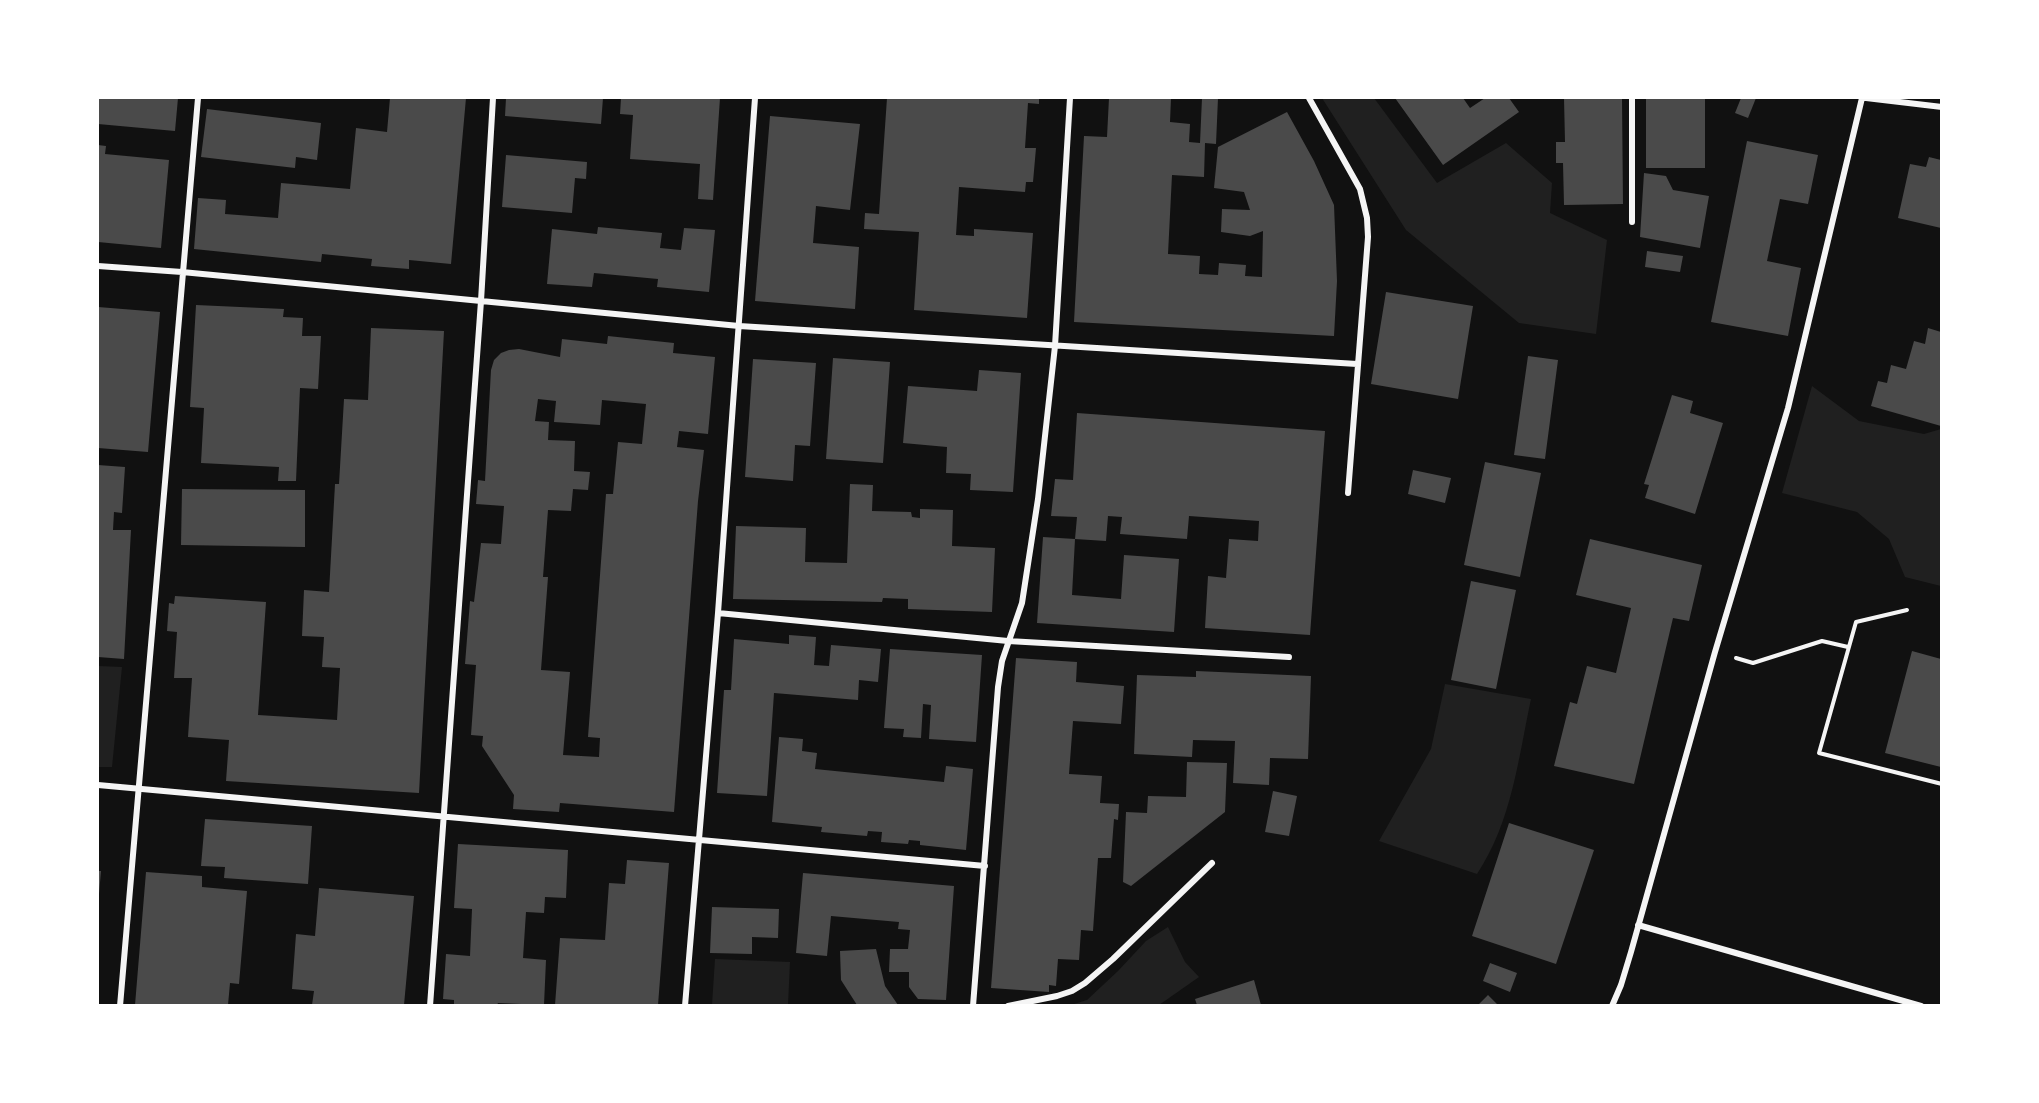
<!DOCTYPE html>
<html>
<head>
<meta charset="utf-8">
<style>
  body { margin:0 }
  #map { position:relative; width:2039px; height:1103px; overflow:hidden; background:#111; font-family:Inter,sans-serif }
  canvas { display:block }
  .frame { position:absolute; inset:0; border:99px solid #fff; pointer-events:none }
</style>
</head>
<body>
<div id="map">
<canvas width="2039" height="1103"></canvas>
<div class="frame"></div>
</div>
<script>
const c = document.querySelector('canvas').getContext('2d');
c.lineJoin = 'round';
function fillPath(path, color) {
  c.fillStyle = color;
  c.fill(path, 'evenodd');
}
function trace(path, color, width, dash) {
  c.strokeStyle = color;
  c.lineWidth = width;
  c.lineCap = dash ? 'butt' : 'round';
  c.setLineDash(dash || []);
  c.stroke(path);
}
fillPath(new Path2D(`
  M 1322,98 L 1374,98 L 1437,183 L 1506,143 L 1552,183 L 1550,213 L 1607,240 L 1596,334 L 1519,323 L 1406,230 Z
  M 1812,386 L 1859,421 L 1924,434 L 1941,429 L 1941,586 L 1905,577 L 1889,539 L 1857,512 L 1782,493 Z
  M 98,666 L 122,667 L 112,767 L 98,767 Z
  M 1445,684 L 1531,699 C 1518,760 1512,821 1477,874 L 1379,841 L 1431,749 Z
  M 1168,927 L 1185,962 L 1199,977 L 1159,1005 L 1071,1005 L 1087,1000 L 1118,971 L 1146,941 Z
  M 715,959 L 790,962 L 788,1005 L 712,1005 Z`), '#202020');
fillPath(new Path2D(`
  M 98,98 L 178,98 L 175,131 L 98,124 Z
  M 390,98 L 466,98 L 451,264 L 409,260 L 409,269 L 371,266 L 372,259 L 322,254 L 321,262 L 194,249 L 198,198 L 226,200 L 225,214 L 278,218 L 281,183 L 350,189 L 356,128 L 387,132 Z
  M 506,98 L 603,98 L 601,124 L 505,116 Z
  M 621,98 L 720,98 L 713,200 L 698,199 L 700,164 L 630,159 L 633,115 L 620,114 Z
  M 887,98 L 1039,98 L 1039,104 L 1028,103 L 1025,148 L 1036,148 L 1033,182 L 1026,182 L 1025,192 L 959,187 L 956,235 L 974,236 L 974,229 L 1033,233 L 1027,318 L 914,310 L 919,232 L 864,229 L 865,213 L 879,214 Z
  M 1109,98 L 1171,98 L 1170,122 L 1190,124 L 1189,142 L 1200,143 L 1202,98 L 1218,98 L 1216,144 L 1205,143 L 1204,177 L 1172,175 L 1168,254 L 1200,256 L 1199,274 L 1218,275 L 1219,263 L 1246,265 L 1245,276 L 1262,277 L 1263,231 L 1250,236 L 1221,232 L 1222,209 L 1250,210 L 1244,192 L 1214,188 L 1218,147 L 1287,112 L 1314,161 L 1334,205 L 1337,281 L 1334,336 L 1074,322 L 1084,136 L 1107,137 Z
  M 1395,98 L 1463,98 L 1470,108 L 1485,98 L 1509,98 L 1519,112 L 1443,165 Z
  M 1564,98 L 1622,98 L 1623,204 L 1564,205 L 1563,163 L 1556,163 L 1556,142 L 1565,142 Z
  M 1646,98 L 1705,98 L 1705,168 L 1646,168 Z
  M 1741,98 L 1756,98 L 1748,118 L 1735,113 Z
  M 207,109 L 321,123 L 317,160 L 296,157 L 295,168 L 201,157 Z
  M 770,116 L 860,124 L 850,210 L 816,206 L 813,243 L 859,247 L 855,309 L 755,301 Z
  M 1747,141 L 1818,155 L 1808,204 L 1780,199 L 1767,261 L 1801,268 L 1788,336 L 1711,322 Z
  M 98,145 L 106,146 L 105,154 L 169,160 L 161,248 L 98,242 Z
  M 506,155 L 587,162 L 586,179 L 575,178 L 572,213 L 502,207 Z
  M 1929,157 L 1941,160 L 1941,228 L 1898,218 L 1910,164 L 1926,167 Z
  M 1644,173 L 1666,176 L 1673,190 L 1709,196 L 1700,248 L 1640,237 Z
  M 598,227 L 662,233 L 660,248 L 681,250 L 684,228 L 715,230 L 709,292 L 657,287 L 658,279 L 594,273 L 592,287 L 547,284 L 552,229 L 597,234 Z
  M 1647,251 L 1683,256 L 1680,272 L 1645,267 Z
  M 1386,292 L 1473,306 L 1458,399 L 1371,384 Z
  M 196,305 L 284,309 L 283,317 L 303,318 L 302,336 L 321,336 L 318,389 L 300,388 L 296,481 L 278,481 L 279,467 L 201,463 L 204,408 L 190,407 Z
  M 98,307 L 160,312 L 148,452 L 98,448 Z
  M 371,328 L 444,331 L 419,793 L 226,781 L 229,740 L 188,737 L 192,678 L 174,678 L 177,632 L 167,631 L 169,603 L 174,604 L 175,596 L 266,602 L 258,715 L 337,720 L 340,668 L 322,667 L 324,637 L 302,636 L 304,590 L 329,592 L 335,484 L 339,484 L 344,399 L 368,400 Z
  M 1928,328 L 1941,332 L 1941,426 L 1871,406 L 1878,381 L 1887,383 L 1891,365 L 1906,369 L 1914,341 L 1925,344 Z
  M 608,336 L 674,343 L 673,353 L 715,357 L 708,434 L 679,431 L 677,447 L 704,450 L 698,501 L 674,812 L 560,803 L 559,812 L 513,809 L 514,795 L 482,746 L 483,736 L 471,735 L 476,665 L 465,664 L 470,601 L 474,602 L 481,543 L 501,544 L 504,506 L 476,504 L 478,480 L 485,481 L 491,370 L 494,360 L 501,353 L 509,350 L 519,349 L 560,357 L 562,339 L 607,344 ZM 538,399 L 556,401 L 554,422 L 600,425 L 602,400 L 646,404 L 642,444 L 618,442 L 613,494 L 606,494 L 588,737 L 600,738 L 599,757 L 563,755 L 570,672 L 541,670 L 548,577 L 543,577 L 548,510 L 571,511 L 573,489 L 588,490 L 590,472 L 574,471 L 575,441 L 548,440 L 549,422 L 535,421 Z
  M 1528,356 L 1558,360 L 1545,459 L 1514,455 Z
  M 833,358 L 890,362 L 883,463 L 826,459 Z
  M 753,359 L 816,363 L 810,446 L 795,445 L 793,481 L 745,477 Z
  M 979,370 L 1021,373 L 1013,492 L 970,490 L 971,474 L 946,473 L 947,447 L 903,443 L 908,386 L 977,391 Z
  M 1672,395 L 1693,401 L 1690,413 L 1723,423 L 1695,514 L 1645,498 L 1649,485 L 1644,484 Z
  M 1077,413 L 1325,431 L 1310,635 L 1205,628 L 1208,576 L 1226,578 L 1229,539 L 1258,541 L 1259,521 L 1189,516 L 1187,539 L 1120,534 L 1122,517 L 1108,516 L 1106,541 L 1075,539 L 1072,595 L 1121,599 L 1124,555 L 1179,559 L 1174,632 L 1037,623 L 1043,537 L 1075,539 L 1077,517 L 1051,516 L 1055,479 L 1073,480 Z
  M 1485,462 L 1541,473 L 1520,577 L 1464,565 Z
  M 98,465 L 125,467 L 122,513 L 114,512 L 113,530 L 131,530 L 124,659 L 98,657 Z
  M 1413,470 L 1451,478 L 1445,503 L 1408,494 Z
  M 850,484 L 873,485 L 872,511 L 911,512 L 912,517 L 920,518 L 920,509 L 953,510 L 952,546 L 995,548 L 992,612 L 908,609 L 908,599 L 883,598 L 882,602 L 733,599 L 736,526 L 806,528 L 805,562 L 847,563 Z
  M 182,489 L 305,490 L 305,547 L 181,545 Z
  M 1590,539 L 1702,565 L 1689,621 L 1673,618 L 1634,784 L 1554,766 L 1570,702 L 1577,704 L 1587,666 L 1616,673 L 1631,608 L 1576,595 Z
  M 1471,581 L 1516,590 L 1496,689 L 1451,680 Z
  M 789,635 L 816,637 L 814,665 L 829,666 L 831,645 L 881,649 L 878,682 L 859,680 L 858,700 L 774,693 L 767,796 L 717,793 L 724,690 L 731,690 L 734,639 L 789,644 Z
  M 890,649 L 982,655 L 976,742 L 929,739 L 931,705 L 923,704 L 921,738 L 903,737 L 904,729 L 884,728 Z
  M 1912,651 L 1941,659 L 1941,767 L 1885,753 Z
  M 1016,658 L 1077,662 L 1076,682 L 1124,686 L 1121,724 L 1073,721 L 1069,774 L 1102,776 L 1100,803 L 1119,804 L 1118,820 L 1114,819 L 1111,858 L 1098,858 L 1093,931 L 1081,930 L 1079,960 L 1058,959 L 1056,986 L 1049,985 L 1049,992 L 991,988 Z
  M 1196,671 L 1311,676 L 1308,759 L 1270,758 L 1269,785 L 1233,783 L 1235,741 L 1193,740 L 1192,757 L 1134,754 L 1137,675 L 1196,677 Z
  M 779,737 L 803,739 L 802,751 L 817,753 L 815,769 L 944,782 L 946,766 L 973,769 L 966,850 L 920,845 L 920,841 L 909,840 L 908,844 L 881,842 L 882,832 L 868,831 L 867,836 L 821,832 L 822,827 L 772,822 Z
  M 1187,762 L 1227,763 L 1225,812 L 1131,886 L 1123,882 L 1126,812 L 1147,813 L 1148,796 L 1186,797 Z
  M 1273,791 L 1297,796 L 1289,836 L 1265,832 Z
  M 205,819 L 312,826 L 308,884 L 224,878 L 225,867 L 201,866 Z
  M 1509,823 L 1594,850 L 1556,964 L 1472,936 Z
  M 458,844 L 568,850 L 566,898 L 545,897 L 544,913 L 526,912 L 523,958 L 546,960 L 544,1005 L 498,1003 L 497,1005 L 454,1005 L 454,1000 L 443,999 L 446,954 L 470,956 L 472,909 L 454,908 Z
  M 627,860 L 669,863 L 658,1005 L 555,1005 L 560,938 L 605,940 L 609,883 L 625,884 Z
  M 98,871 L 101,871 L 99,894 L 98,894 Z
  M 146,872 L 202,876 L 202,887 L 247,891 L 239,984 L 230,983 L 228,1005 L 135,1005 Z
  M 803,873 L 954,886 L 946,1000 L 918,999 L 909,987 L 909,972 L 889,972 L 890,949 L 908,949 L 910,930 L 898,929 L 899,922 L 831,916 L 827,956 L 796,953 Z
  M 319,888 L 414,896 L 404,1005 L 312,1005 L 314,991 L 292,989 L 296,934 L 315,936 Z
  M 712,907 L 779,909 L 778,938 L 752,937 L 752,954 L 710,953 Z
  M 876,949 L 885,986 L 898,1005 L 857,1005 L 841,980 L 840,951 Z
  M 1490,963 L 1517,973 L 1510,992 L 1483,981 Z
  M 1254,980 L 1261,1005 L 1197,1005 L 1195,999 Z
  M 1488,995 L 1498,1005 L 1478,1005 Z`), '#4a4a4a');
trace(new Path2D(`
  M 1907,610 L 1856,622 L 1819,753 L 1942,784
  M 1736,658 L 1753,663 L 1822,641 L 1848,647`), '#f5f5f5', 4);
trace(new Path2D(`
  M 1309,98 L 1360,189 L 1367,218 L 1368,237 L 1348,493
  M 1632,98 L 1632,222
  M 1866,98 L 1942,107
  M 98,266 L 182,272 L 739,326 L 1357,364
  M 718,613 L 1008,641 L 1289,657
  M 98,785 L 985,866
  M 1638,925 L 1921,1006
  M 120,1006 L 198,98
  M 430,1006 L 481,301 L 493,98
  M 685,1006 L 718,613 L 755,98
  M 973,1006 L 998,687 L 1002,661 L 1022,603 L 1038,499 L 1055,346 L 1070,98
  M 1008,1006 L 1057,996 L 1072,991 L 1085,983 L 1113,959 L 1212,863
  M 1612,1006 L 1621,985 L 1631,952 L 1715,652 L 1788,408 L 1862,98`), '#f5f5f5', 6);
</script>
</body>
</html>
